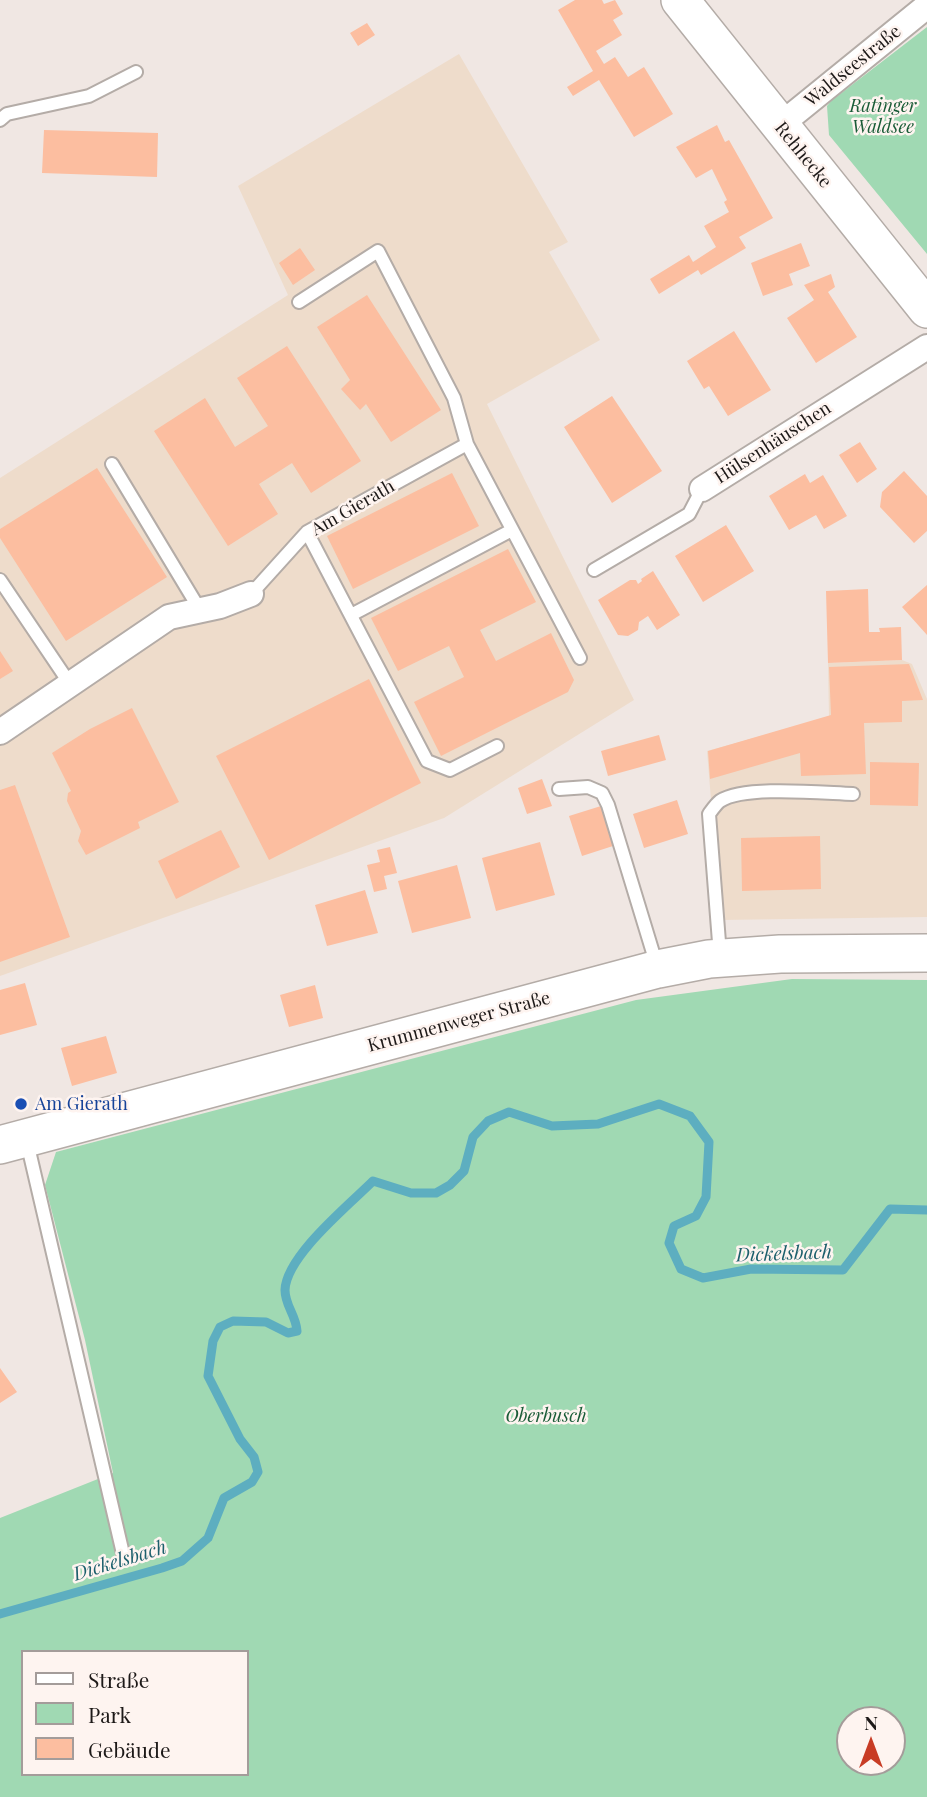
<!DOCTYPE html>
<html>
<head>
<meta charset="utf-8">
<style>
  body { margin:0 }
  #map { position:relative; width:927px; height:1797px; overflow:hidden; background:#f0e7e3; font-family:"Playfair Display",serif }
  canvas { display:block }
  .legend { position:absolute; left:21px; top:1650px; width:228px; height:126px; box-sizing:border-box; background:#fef4f0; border:2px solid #a49c9a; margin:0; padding:9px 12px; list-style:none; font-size:21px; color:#1d1918 }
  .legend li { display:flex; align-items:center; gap:14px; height:35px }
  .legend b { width:35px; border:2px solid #a49c9a }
  .north { position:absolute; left:836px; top:1706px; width:70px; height:70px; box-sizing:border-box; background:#fef4f0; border:2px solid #a49c9a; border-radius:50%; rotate:0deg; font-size:19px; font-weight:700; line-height:28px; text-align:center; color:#1d1918 }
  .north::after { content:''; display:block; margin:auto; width:24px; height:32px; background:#c83c25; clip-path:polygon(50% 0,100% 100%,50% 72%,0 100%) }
</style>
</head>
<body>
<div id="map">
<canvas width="927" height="1797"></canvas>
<ul class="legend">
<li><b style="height:9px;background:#fff"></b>Straße</li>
<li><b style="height:19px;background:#a0d9b3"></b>Park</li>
<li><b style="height:19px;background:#fcbea0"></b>Gebäude</li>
</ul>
<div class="north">N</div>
</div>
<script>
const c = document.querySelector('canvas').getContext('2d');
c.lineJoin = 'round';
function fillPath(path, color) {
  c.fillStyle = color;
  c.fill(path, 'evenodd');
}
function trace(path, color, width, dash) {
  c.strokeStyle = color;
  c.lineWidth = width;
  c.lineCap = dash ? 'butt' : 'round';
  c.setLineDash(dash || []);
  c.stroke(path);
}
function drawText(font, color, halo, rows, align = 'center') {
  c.font = font + ' "Playfair Display",serif';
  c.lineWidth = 5;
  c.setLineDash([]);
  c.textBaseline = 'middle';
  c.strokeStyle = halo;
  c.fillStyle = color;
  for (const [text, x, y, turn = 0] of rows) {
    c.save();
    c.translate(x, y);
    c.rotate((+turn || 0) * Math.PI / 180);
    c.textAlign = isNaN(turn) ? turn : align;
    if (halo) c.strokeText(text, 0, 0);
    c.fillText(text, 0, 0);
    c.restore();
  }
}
fillPath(new Path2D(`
  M 459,54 L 568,242 L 549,252 L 600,340 L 487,404 L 634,700 L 444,818 L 0,976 L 0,478 L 288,295 L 238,186 Z
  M 902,660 L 912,664 L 927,699 L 927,917 L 721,920 L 707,751 L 829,717 L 828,663 Z`), '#eedccb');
fillPath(new Path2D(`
  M 927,27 L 927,254 L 829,135 L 827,106 L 831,101 Z
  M 792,979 L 927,980 L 927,1797 L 0,1797 L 0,1518 L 113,1473 L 85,1340 L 45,1185 L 56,1152 L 636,1000 ZM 23,1652 L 247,1652 L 247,1774 L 23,1774 ZM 850,1720 L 892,1720 L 892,1762 L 850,1762 Z`), '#a0d9b3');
trace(new Path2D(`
  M 0,1614 L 162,1568 L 182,1561 L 208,1538 L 224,1498 L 252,1482 L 258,1472 L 254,1457 L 240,1439 L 208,1376 L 213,1341 L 220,1327 L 233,1321 L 266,1322 L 288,1333 L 297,1331 C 296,1315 285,1306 285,1290 C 286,1256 349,1205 373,1181 L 411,1193 L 436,1193 L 450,1185 L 464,1171 L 473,1137 L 488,1121 L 509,1112 L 552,1126 L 598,1124 L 659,1104 L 690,1116 L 709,1142 L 706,1197 L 696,1216 L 674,1226 L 669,1243 L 681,1269 L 703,1278 L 751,1269 L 843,1270 L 890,1209 L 927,1210`), '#5daec0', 9);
fillPath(new Path2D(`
  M 575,0 L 602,0 L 604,4 L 615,0 L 623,14 L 613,20 L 622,35 L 596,51 L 604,64 L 615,57 L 628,77 L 644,67 L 673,114 L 634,137 L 599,80 L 573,96 L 567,87 L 593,71 L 558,10 Z
  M 367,23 L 375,35 L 358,46 L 350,33 Z
  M 717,125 L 725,142 L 729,140 L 773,218 L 739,237 L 746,248 L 701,275 L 698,270 L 659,294 L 650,279 L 689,255 L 693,262 L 716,247 L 704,226 L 729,212 L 724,202 L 727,200 L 712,169 L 696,178 L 676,147 Z
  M 44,130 L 158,133 L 157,177 L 42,173 Z
  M 801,243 L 810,266 L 789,274 L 793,285 L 763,296 L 751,263 Z
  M 300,248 L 315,270 L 293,285 L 279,263 Z
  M 831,274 L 835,287 L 828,292 L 857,337 L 816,363 L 787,318 L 814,300 L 804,285 Z
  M 367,295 L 441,410 L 391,442 L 366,404 L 360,410 L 341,389 L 350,380 L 317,327 Z
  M 734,331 L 771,390 L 728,416 L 709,386 L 704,389 L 687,361 Z
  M 287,346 L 361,461 L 311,493 L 292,463 L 259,484 L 278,514 L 228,546 L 154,431 L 205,398 L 235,447 L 268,426 L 237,378 Z
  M 612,396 L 662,471 L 612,503 L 564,427 Z
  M 860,442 L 877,469 L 857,483 L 839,455 Z
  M 97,468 L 167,577 L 66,641 L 0,538 L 0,529 Z
  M 904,471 L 927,496 L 927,531 L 914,543 L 880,507 L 882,492 Z
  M 452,473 L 479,526 L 353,589 L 327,536 Z
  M 805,474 L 810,483 L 823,475 L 847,516 L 824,529 L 816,515 L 789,530 L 769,496 Z
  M 726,525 L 754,571 L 703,602 L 675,556 Z
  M 508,549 L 536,602 L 480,630 L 496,661 L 551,633 L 574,680 L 568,692 L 441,756 L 414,702 L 464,677 L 449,646 L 398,671 L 371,618 Z
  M 653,571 L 680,615 L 657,630 L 648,616 L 639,622 L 638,630 L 628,636 L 618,635 L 598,600 L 630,580 L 636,580 L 638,584 L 642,581 L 641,579 Z
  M 927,585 L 927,635 L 902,607 Z
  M 868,589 L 869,632 L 880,632 L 879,628 L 901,627 L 902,660 L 828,663 L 826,591 Z
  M 0,651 L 13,671 L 0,679 Z
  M 909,664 L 923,700 L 902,701 L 902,722 L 864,723 L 866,774 L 801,776 L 800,753 L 710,779 L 708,751 L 831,715 L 829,667 Z
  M 369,679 L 421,783 L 269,860 L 216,756 Z
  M 132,708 L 179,802 L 138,822 L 140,828 L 86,855 L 78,841 L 81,831 L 67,801 L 68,793 L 71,791 L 52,753 L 90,729 Z
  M 659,735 L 666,760 L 608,776 L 601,751 Z
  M 870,762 L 919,763 L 918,806 L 870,805 Z
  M 542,779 L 552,806 L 527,814 L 518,788 Z
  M 15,785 L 70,937 L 0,962 L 0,790 Z
  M 677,800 L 688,834 L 644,848 L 633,814 Z
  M 601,806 L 613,846 L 582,856 L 569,816 Z
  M 221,830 L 240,867 L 176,899 L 158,861 Z
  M 820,836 L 821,889 L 742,891 L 741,838 Z
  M 540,842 L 555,895 L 496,911 L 482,858 Z
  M 390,847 L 397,873 L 384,876 L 387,889 L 374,892 L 367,865 L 380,862 L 377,850 Z
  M 457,865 L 471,918 L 412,933 L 398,881 Z
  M 365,890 L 378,933 L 327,946 L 315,905 Z
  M 25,983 L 37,1025 L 0,1035 L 0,990 Z
  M 315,985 L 323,1018 L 289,1027 L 280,995 Z
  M 106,1036 L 117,1073 L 72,1086 L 61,1048 Z
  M 0,1368 L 17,1392 L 0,1403 Z`), '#fcbea0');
const lane = new Path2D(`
  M 0,120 L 7,114 L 89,96 L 136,72
  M 299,302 L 378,251 L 454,398 L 467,444 L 580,658
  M 112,464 L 200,610
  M 307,532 L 427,761 L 450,770 L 497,746
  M 594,570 L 689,514 L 702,489
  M 0,580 L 70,684
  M 251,594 L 307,532 L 467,444
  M 351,615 L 512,530
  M 559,789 L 588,787 L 602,793 L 608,805 L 657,966
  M 720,955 L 709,814 C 712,810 716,804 720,801 C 744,785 822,793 853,794
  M 27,1142 L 124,1558`);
const street = new Path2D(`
  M 779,126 L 927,6
  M 702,489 L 927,347
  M 0,732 L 169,617 L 220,606 L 251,594`);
const secondary = new Path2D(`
  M 680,0 L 927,309
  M 0,1145 L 658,969 L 709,959 L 780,954 L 927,953`);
trace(lane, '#b4aca7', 16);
trace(street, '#b4aca7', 28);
trace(secondary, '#b4aca7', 40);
trace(lane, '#fff', 12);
trace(street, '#fff', 24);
trace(secondary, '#fff', 37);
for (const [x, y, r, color] of [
  [21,1104,7,"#1a4fb4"]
]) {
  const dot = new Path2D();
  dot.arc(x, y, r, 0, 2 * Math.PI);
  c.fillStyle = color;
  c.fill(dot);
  trace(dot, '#fef4f0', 2.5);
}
drawText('18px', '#1d1918', '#fef4f0', [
  ["Waldseestraße",853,66,-39],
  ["Rehhecke",803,155,51],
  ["Hülsenhäuschen",773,443,-33],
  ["Am Gierath",353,508,-30],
  ["Krummenweger Straße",459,1022,-15]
]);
drawText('italic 18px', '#1a5c37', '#fef4f0', [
  ["Ratinger",883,106],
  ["Waldsee",883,127],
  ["Oberbusch",546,1416]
]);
drawText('18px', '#164399', '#fef4f0', [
  ["Am Gierath",35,1104]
], 'left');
drawText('italic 19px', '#1c5f6c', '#fef4f0', [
  ["Dickelsbach",784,1254,-2],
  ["Dickelsbach",120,1561,-17]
]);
</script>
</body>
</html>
